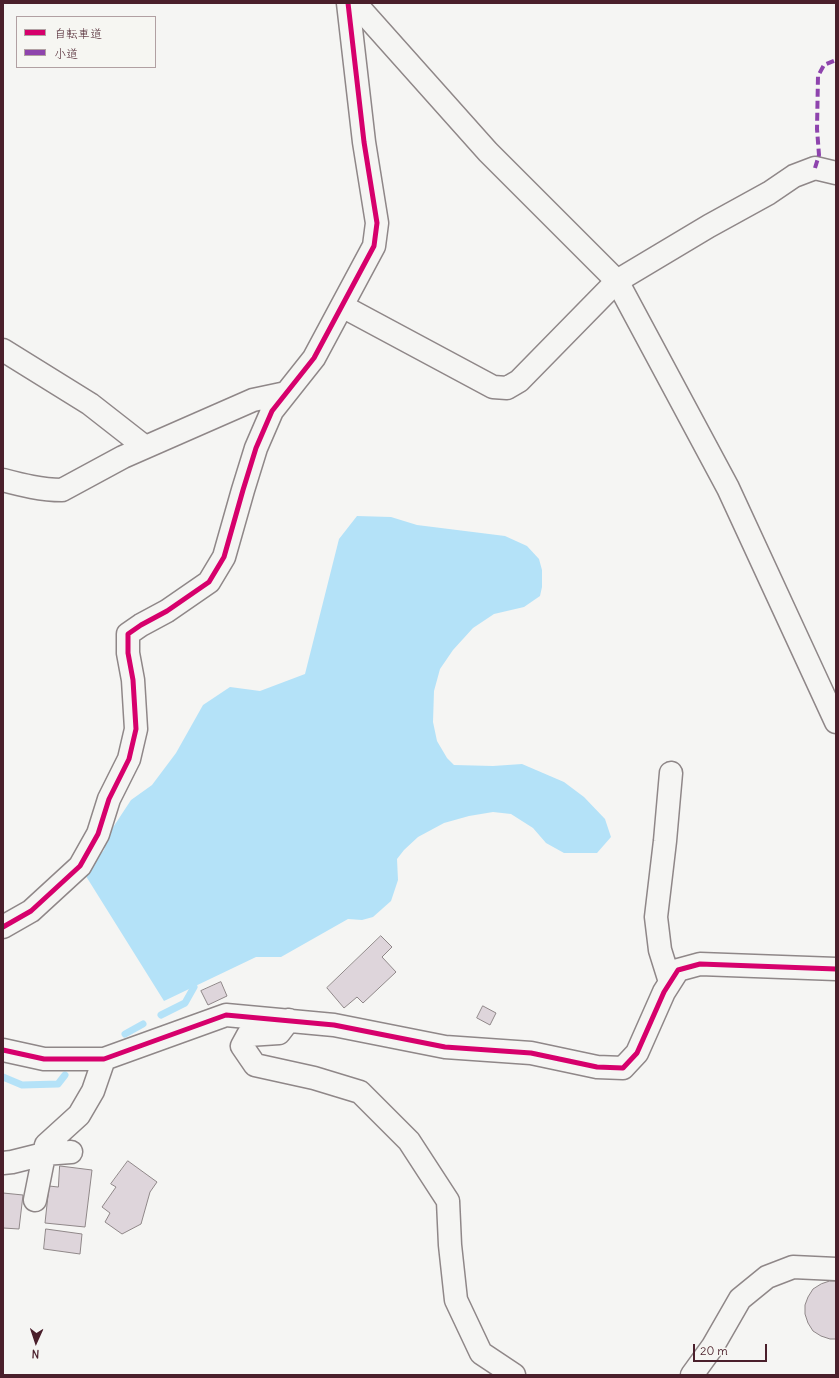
<!DOCTYPE html>
<html>
<head>
<meta charset="utf-8">
<style>
  body { margin:0 }
  #map { position:relative; width:839px; height:1378px; overflow:hidden; background:#f5f5f3; font-family:Delius,"Klee One",sans-serif }
  canvas { display:block }
  .frame { position:absolute; inset:0; border:4px solid #4a1f2b; pointer-events:none }
  .legend { position:absolute; left:16px; top:16px; width:140px; height:52px; box-sizing:border-box; background:#f6f6f2; border:1px solid #b1a0a2; margin:0; padding:5px 7px; list-style:none; font-size:12px; color:#4a1f2b }
  .legend li { display:flex; align-items:center; gap:8px; height:20px }
  .legend b { width:20px; border:1px solid #b1a0a2 }
  .north { position:absolute; left:16px; top:1322px; width:40px; height:40px; -webkit-text-stroke:3px #f6f6f2; paint-order:stroke; rotate:183deg; font-size:11px; font-weight:700; line-height:16px; text-align:center; color:#4a1f2b }
  .north::after { content:''; display:block; margin:auto; width:14px; height:18px; background:#4a1f2b; clip-path:polygon(50% 0,100% 100%,50% 72%,0 100%) }
  .scale { position:absolute; left:693px; top:1344px; width:74px; height:18px; box-sizing:border-box; border:2px solid #4a1f2b; border-top:0; padding-left:5px; font-size:12px; line-height:14px; white-space:nowrap; color:#4a1f2b; -webkit-text-stroke:3px #f6f6f2; paint-order:stroke }
</style>
</head>
<body>
<div id="map">
<canvas width="839" height="1378"></canvas>
<div class="frame"></div>
<ul class="legend">
<li><b style="height:5px;background:#d6006c"></b>自転車道</li>
<li><b style="height:5px;background:#8e44ad"></b>小道</li>
</ul>
<div class="north">N</div>
<div class="scale">20 m</div>
</div>
<script>
const c = document.querySelector('canvas').getContext('2d');
c.lineJoin = 'round';
function fillPath(path, color) {
  c.fillStyle = color;
  c.fill(path, 'evenodd');
}
function trace(path, color, width, dash) {
  c.strokeStyle = color;
  c.lineWidth = width;
  c.lineCap = dash ? 'butt' : 'round';
  c.setLineDash(dash || []);
  c.stroke(path);
}
fillPath(new Path2D(`
  M 357,516 L 391,517 L 417,525 L 505,536 L 527,546 L 539,559 L 542,570 L 542,587 L 540,596 L 524,607 L 494,614 L 473,628 L 453,650 L 440,669 L 434,691 L 433,722 L 437,741 L 447,758 L 454,765 L 493,766 L 522,764 L 564,782 L 584,797 L 605,819 L 611,837 L 597,853 L 564,853 L 546,843 L 533,828 L 511,814 L 493,812 L 469,816 L 444,823 L 418,837 L 404,850 L 397,859 L 398,880 L 391,901 L 373,917 L 362,920 L 348,919 L 281,957 L 256,957 L 164,1001 L 84,873 L 104,850 L 108,835 L 131,800 L 152,785 L 176,753 L 203,705 L 230,687 L 260,691 L 305,674 L 339,539 Z`), '#b4e2f8');
trace(new Path2D(`
  M 161,1015 L 185,1003 L 194,987
  M 125,1034 L 143,1024
  M 3,1077 L 22,1085 L 58,1084 L 65,1075`), '#b4e2f8', 7);
const building = new Path2D(`
  M 381,936 L 392,947 L 382,957 L 396,972 L 363,1003 L 357,997 L 344,1008 L 327,988 Z
  M 221,982 L 227,996 L 208,1005 L 201,991 Z
  M 483,1006 L 496,1013 L 490,1025 L 477,1018 Z
  M 128,1161 L 157,1182 L 150,1192 L 141,1224 L 122,1234 L 105,1222 L 110,1213 L 102,1207 L 116,1187 L 111,1184 Z
  M 60,1166 L 92,1170 L 85,1227 L 45,1223 L 49,1186 L 58,1187 Z
  M 3,1193 L 23,1195 L 19,1229 L 3,1228 Z
  M 46,1229 L 82,1234 L 80,1254 L 44,1249 Z
  M 830,1281 L 836,1281 L 836,1339 L 830,1339 L 821,1336 L 813,1331 L 808,1323 L 805,1314 L 805,1305 L 808,1297 L 813,1289 L 821,1284 Z`);
fillPath(building, '#ded5db');
trace(building, '#8f8788', 1);
const minor = new Path2D(`
  M 342,306 L 493,387 L 507,388 L 519,381 L 617,281 L 709,226 L 769,193 L 794,176 L 815,168 L 836,173
  M 3,350 L 90,404 L 145,447
  M 3,480 C 22,485 41,490 62,490 L 123,457 L 253,400 L 286,393
  M 3,927 L 31,911 L 80,866 L 98,834 L 109,799 L 129,759 L 136,729 L 133,680 L 128,653 L 128,634 L 141,625 L 167,611 L 209,582 L 224,557 L 243,490 L 256,448 L 272,411 L 314,358 L 374,246 L 377,223 L 364,142 L 348,3
  M 670,982 L 660,950 L 656,917 L 665,841 L 671,773
  M 289,1020 L 279,1033 L 248,1035 L 242,1046 L 255,1065 L 314,1078 L 360,1092 L 409,1141 L 448,1201 L 450,1245 L 456,1300 L 481,1353 L 514,1375
  M 3,1050 L 44,1059 L 104,1059 L 226,1015 L 334,1025 L 445,1047 L 531,1053 L 597,1067 L 623,1068 L 637,1053 L 664,992 L 678,970 L 700,964 L 836,969
  M 3,1163 L 12,1162 L 44,1154 L 71,1152
  M 35,1200 L 46,1145 L 79,1115 L 93,1091 L 104,1059
  M 692,1375 L 713,1346 L 740,1299 L 767,1277 L 793,1267 L 836,1269`);
const tertiary = new Path2D(`
  M 355,3 L 488,152 L 617,281 L 728,488 L 836,722`);
trace(minor, '#8f8788', 25);
trace(tertiary, '#8f8788', 25);
trace(minor, '#f5f5f3', 22);
trace(tertiary, '#f5f5f3', 22);
trace(new Path2D(`
  M 815,168 L 819,155 L 817,129 L 818,76 L 824,65 L 836,60`), '#8e44ad', 4, [8, 4]);
trace(new Path2D(`
  M 3,927 L 31,911 L 80,866 L 98,834 L 109,799 L 129,759 L 136,729 L 133,680 L 128,653 L 128,634 L 141,625 L 167,611 L 209,582 L 224,557 L 243,490 L 256,448 L 272,411 L 314,358 L 374,246 L 377,223 L 364,142 L 348,3
  M 3,1050 L 44,1059 L 104,1059 L 226,1015 L 334,1025 L 445,1047 L 531,1053 L 597,1067 L 623,1068 L 637,1053 L 664,992 L 678,970 L 700,964 L 836,969`), '#d6006c', 5);
</script>
</body>
</html>
